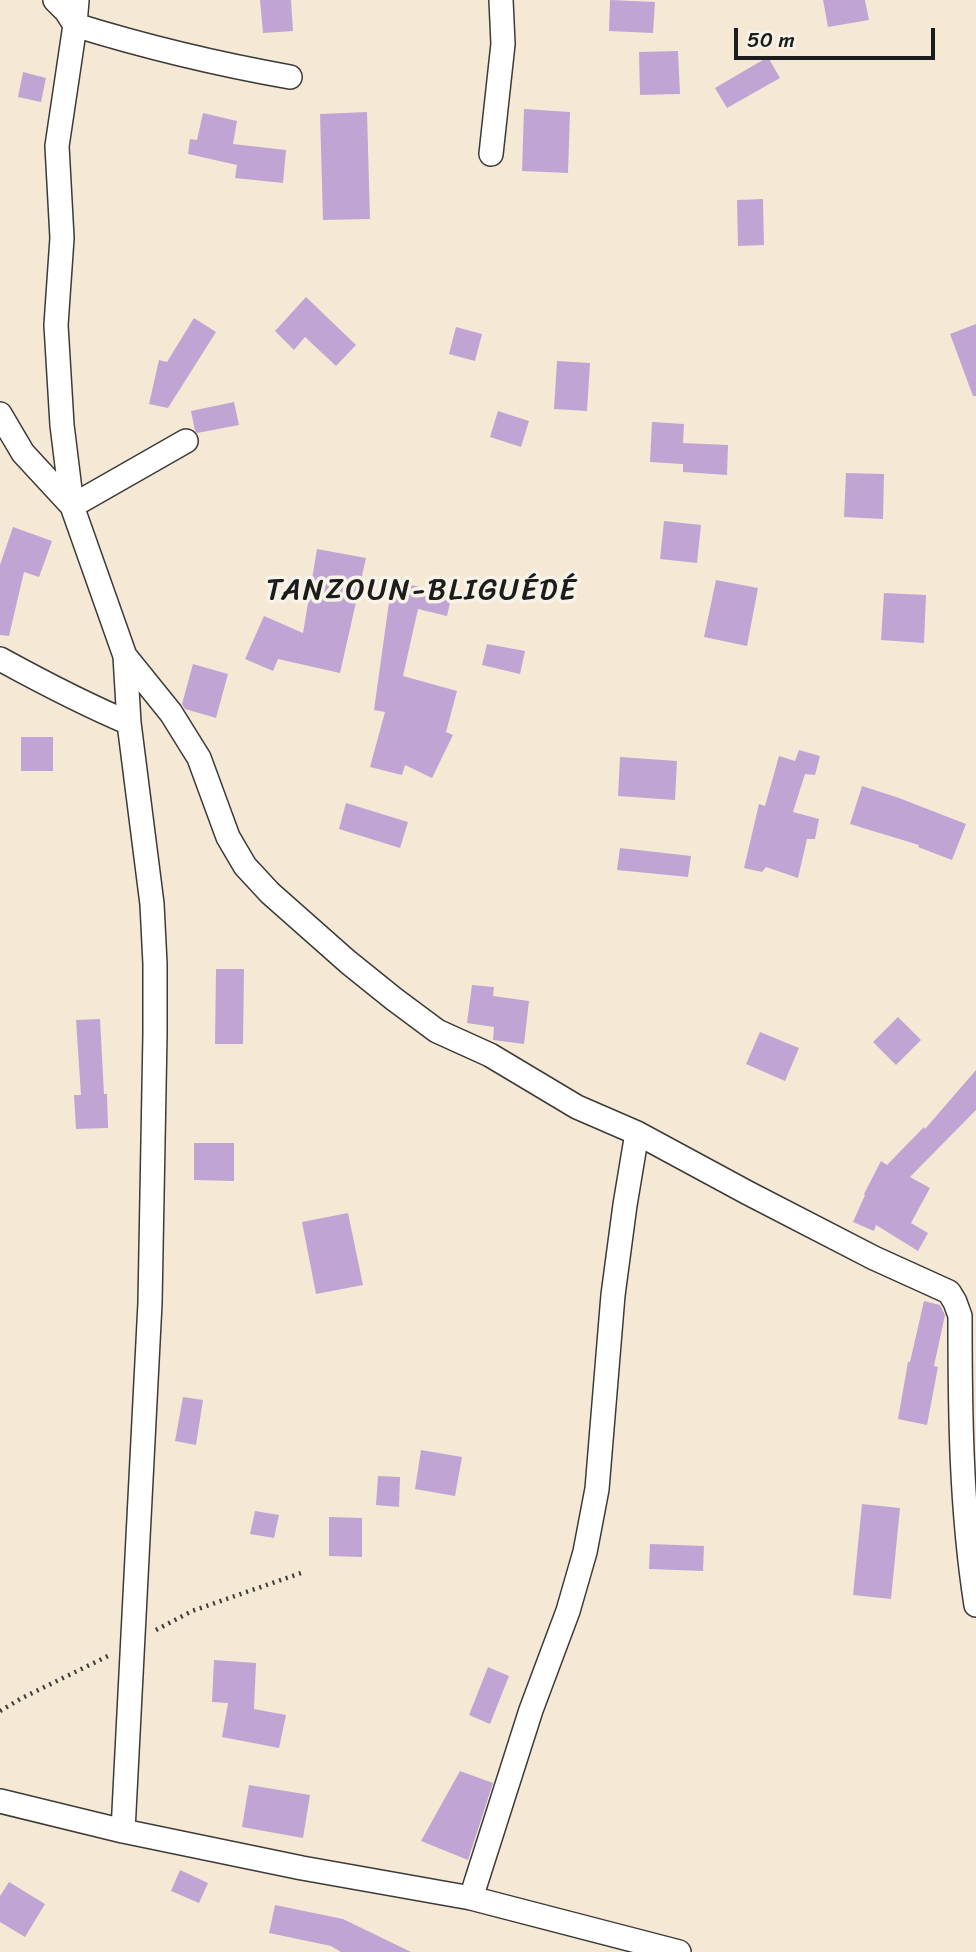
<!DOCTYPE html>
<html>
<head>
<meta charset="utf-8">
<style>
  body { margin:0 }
  #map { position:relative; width:976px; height:1952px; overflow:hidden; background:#f5e9d5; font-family:Sriracha,sans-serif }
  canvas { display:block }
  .scale { position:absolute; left:734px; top:28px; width:201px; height:32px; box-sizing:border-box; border:4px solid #1c1c1c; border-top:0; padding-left:9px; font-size:21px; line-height:24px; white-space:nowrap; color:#1c1c1c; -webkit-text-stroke:5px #f7f3e8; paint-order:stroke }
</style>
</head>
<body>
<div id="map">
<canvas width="976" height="1952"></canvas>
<div class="scale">50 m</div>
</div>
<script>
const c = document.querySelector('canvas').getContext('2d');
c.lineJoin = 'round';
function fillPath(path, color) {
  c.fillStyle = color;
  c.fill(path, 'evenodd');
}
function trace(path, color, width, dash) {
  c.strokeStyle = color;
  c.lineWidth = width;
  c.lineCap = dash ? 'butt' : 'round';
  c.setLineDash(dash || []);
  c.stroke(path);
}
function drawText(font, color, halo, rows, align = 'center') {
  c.font = font + ' Sriracha,sans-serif';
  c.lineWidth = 7;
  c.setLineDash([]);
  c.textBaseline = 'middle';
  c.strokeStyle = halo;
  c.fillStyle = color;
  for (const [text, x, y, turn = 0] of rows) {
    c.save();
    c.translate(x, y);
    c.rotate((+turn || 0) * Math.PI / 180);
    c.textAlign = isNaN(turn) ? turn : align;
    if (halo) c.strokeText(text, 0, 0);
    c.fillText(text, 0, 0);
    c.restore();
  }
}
fillPath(new Path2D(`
  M 260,0 L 291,0 L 293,31 L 263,33 Z
  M 610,0 L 655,2 L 653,33 L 609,31 Z
  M 823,0 L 865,0 L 869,20 L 828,27 Z
  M 678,51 L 680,94 L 640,95 L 639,52 Z
  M 768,57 L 780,78 L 727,108 L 715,88 Z
  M 23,72 L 46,78 L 41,102 L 18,97 Z
  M 524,109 L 570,112 L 568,173 L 522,171 Z
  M 367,112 L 370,219 L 323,220 L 320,114 Z
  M 203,113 L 237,121 L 233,144 L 286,150 L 283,183 L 235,178 L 237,165 L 188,154 L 190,139 L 197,140 Z
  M 763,199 L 764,245 L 738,246 L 737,200 Z
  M 306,297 L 356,345 L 336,366 L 305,337 L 294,350 L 275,331 Z
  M 194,318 L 216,332 L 168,408 L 149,404 L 159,360 L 167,362 Z
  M 976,324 L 976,396 L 973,396 L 950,334 Z
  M 456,327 L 482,334 L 475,361 L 449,354 Z
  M 557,361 L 590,363 L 587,411 L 554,409 Z
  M 234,402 L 239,425 L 197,433 L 195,431 L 191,411 Z
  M 498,411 L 529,421 L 521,447 L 490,437 Z
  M 652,422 L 684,424 L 683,443 L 728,445 L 727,475 L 683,472 L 683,464 L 650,462 Z
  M 846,473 L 884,474 L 883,519 L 844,517 Z
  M 664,521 L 701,525 L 697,563 L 660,559 Z
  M 13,527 L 52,541 L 39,577 L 24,572 L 9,636 L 0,635 L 0,565 Z
  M 317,549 L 366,558 L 340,673 L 278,659 L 273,671 L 245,659 L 264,616 L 303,633 Z
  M 716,580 L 758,588 L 747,646 L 704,637 Z
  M 392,581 L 452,594 L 447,616 L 418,609 L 403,676 L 457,691 L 446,732 L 453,735 L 432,778 L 405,765 L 402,775 L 370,767 L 385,712 L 374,710 Z
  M 884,593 L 926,595 L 924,643 L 881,640 Z
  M 487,644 L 525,651 L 520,674 L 482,665 Z
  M 193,664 L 228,674 L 216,718 L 185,709 L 182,704 Z
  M 21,737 L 53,737 L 53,771 L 21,771 Z
  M 799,750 L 820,756 L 815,775 L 805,774 L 793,812 L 819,819 L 815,839 L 807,839 L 798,878 L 766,867 L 762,872 L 744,868 L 759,804 L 765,806 L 779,756 L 795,761 Z
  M 620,757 L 677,761 L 675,800 L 618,796 Z
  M 862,786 L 899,798 L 966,824 L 952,860 L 918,847 L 919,845 L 850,824 Z
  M 346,803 L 408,822 L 400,848 L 339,829 Z
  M 620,848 L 691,856 L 688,877 L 617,870 Z
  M 216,969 L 244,969 L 243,1044 L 215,1044 Z
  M 472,985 L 494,987 L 493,996 L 529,1001 L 524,1044 L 493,1040 L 494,1027 L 467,1023 Z
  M 898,1017 L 921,1040 L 896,1065 L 873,1042 Z
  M 100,1019 L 104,1094 L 107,1094 L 108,1128 L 76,1129 L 74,1095 L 81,1095 L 76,1020 Z
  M 760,1032 L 799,1048 L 785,1081 L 746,1064 Z
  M 976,1070 L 976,1110 L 910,1177 L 930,1188 L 911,1223 L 928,1233 L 918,1251 L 876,1225 L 874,1231 L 853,1222 L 865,1195 L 864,1194 L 881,1161 L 887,1165 L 924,1127 L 925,1129 Z
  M 194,1143 L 234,1143 L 234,1181 L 194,1180 Z
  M 348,1213 L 363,1285 L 316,1294 L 302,1222 Z
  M 924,1301 L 940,1305 L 945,1315 L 934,1366 L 938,1367 L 927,1425 L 898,1419 L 908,1362 L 910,1362 Z
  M 183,1397 L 203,1400 L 196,1445 L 175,1441 Z
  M 421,1450 L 462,1457 L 455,1496 L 415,1489 Z
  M 378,1476 L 400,1477 L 399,1507 L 376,1505 Z
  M 862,1504 L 900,1508 L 891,1599 L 853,1595 Z
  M 255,1511 L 279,1515 L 274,1538 L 250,1534 Z
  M 329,1517 L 362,1518 L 362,1557 L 329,1556 Z
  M 650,1544 L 704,1546 L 703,1571 L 649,1569 Z
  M 214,1660 L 256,1663 L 254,1709 L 286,1715 L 279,1748 L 222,1737 L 228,1703 L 212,1702 Z
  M 488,1667 L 509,1676 L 490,1724 L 469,1715 Z
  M 460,1771 L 493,1783 L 468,1860 L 421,1841 Z
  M 249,1785 L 310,1795 L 303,1838 L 242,1827 Z
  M 180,1870 L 208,1883 L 199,1903 L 171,1891 Z
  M 9,1882 L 45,1904 L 25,1937 L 0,1922 L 0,1896 Z
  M 275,1905 L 343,1919 L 411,1952 L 341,1952 L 331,1946 L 269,1933 Z`), '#c0a5d4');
const street = new Path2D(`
  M 55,0 L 66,11 L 75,25 C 146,47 217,64 290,77
  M 77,0 L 75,25 L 57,146 L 62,238 L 56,325 L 62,425 L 72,506 L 125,656 L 129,723 L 152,904 L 155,964 L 155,1034 L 150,1303 L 123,1831
  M 491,154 L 503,44 L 501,0
  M 0,414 L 23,453 L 72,506 L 186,441
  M 125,656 L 171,713 L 199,758 L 228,837 L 245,866 L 270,893 L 348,962 L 394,999 L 437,1031 L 490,1055 L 577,1107 L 637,1133 L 748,1193 L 874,1258 L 949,1292 L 955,1302 L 960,1316 C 960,1413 961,1509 976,1605
  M 0,659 C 42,682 84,704 129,723
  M 0,1801 L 123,1831 L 302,1868 L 471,1898 L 679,1952
  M 471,1898 L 531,1710 L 568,1611 L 585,1552 L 597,1489 L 613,1295 L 625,1205 L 637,1133`);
trace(street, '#3d3b38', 26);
trace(new Path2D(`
  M 156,1630 L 192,1611 L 301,1573
  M 0,1711 L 22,1698 L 108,1656`), '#3d3b38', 4.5, [2, 5]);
trace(street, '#fff', 23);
c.letterSpacing = '2px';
drawText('30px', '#1c1c1c', '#f7f3e8', [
  ["TANZOUN-BLIGUÉDÉ",422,591]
]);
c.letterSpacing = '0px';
</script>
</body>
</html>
